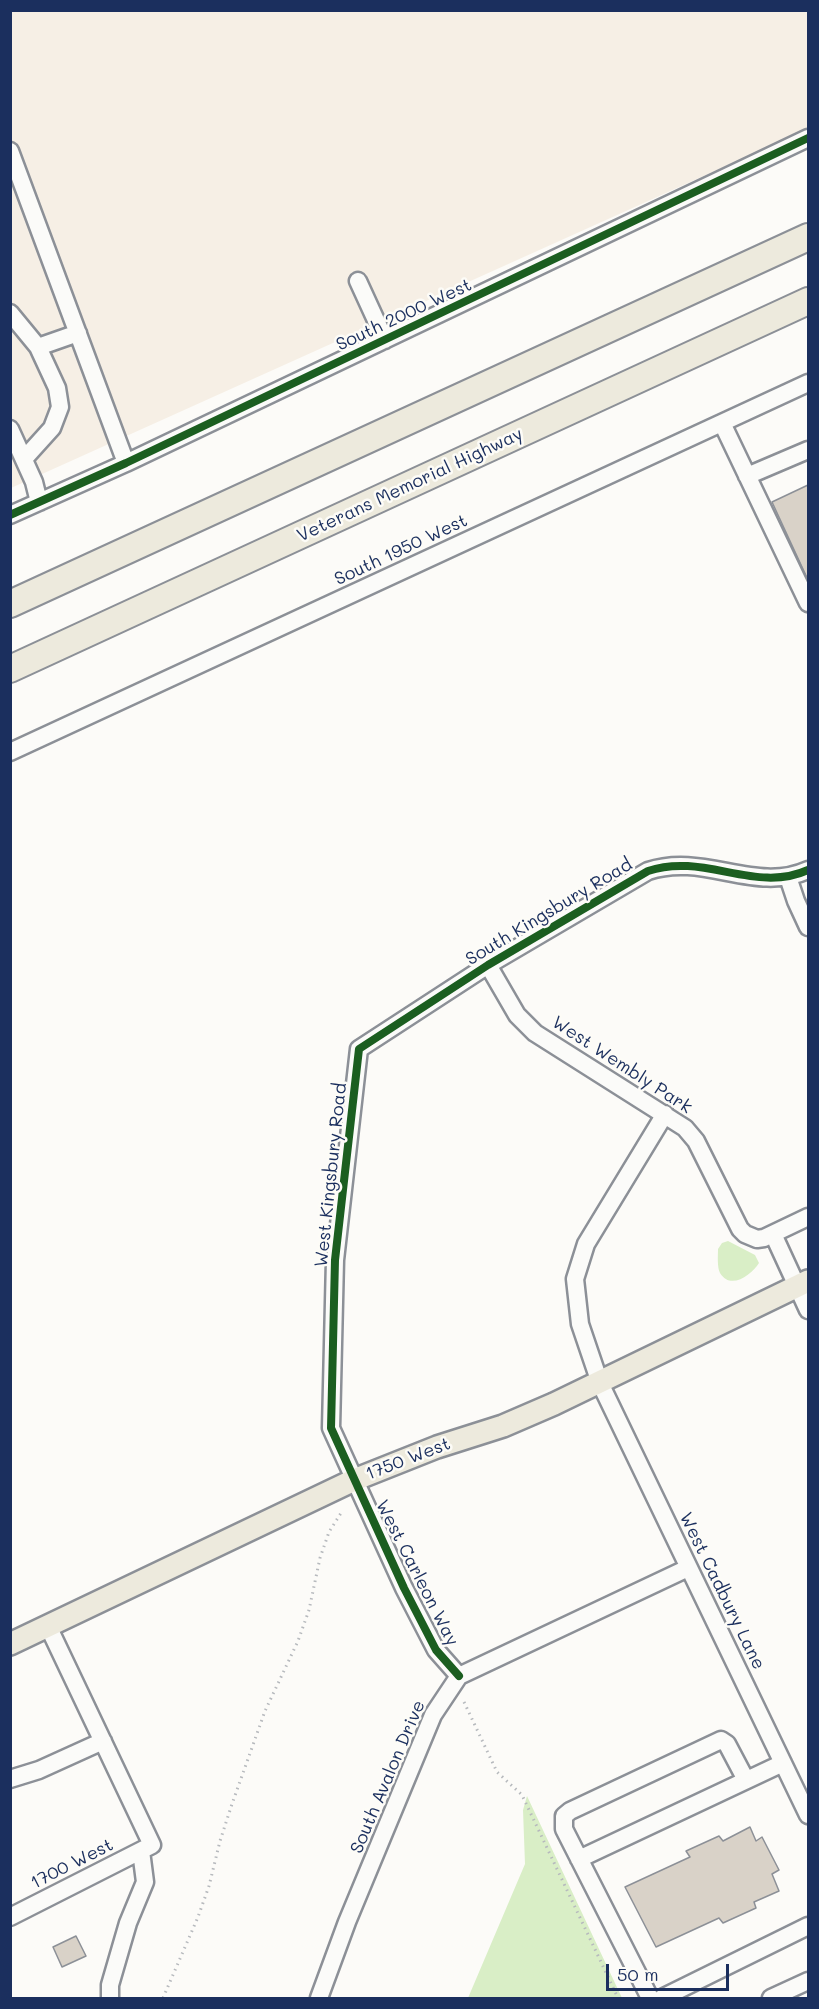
<!DOCTYPE html>
<html>
<head>
<meta charset="utf-8">
<style>
  body { margin:0 }
  #map { position:relative; width:819px; height:2009px; overflow:hidden; background:#fcfbf8; font-family:Mali,sans-serif }
  canvas { display:block }
  .frame { position:absolute; inset:0; border:12px solid #1b2f5e; pointer-events:none }
  .scale { position:absolute; left:606px; top:1964px; width:123px; height:27px; box-sizing:border-box; border:3px solid #1b2f5e; border-top:0; padding-left:8px; font-size:18px; line-height:21px; white-space:nowrap; color:#1b2f5e; -webkit-text-stroke:4px #fdfcf7; paint-order:stroke }
</style>
</head>
<body>
<div id="map">
<canvas width="819" height="2009"></canvas>
<div class="frame"></div>
<div class="scale">50 m</div>
</div>
<script>
const c = document.querySelector('canvas').getContext('2d');
c.lineJoin = 'round';
function fillPath(path, color) {
  c.fillStyle = color;
  c.fill(path, 'evenodd');
}
function trace(path, color, width, dash) {
  c.strokeStyle = color;
  c.lineWidth = width;
  c.lineCap = dash ? 'butt' : 'round';
  c.setLineDash(dash || []);
  c.stroke(path);
}
function drawText(font, color, halo, rows, align = 'center') {
  c.font = font + ' Mali,sans-serif';
  c.lineWidth = 5;
  c.setLineDash([]);
  c.textBaseline = 'middle';
  c.strokeStyle = halo;
  c.fillStyle = color;
  for (const [text, x, y, turn = 0] of rows) {
    c.save();
    c.translate(x, y);
    c.rotate((+turn || 0) * Math.PI / 180);
    c.textAlign = isNaN(turn) ? turn : align;
    if (halo) c.strokeText(text, 0, 0);
    c.fillText(text, 0, 0);
    c.restore();
  }
}
fillPath(new Path2D(`
  M 10,11 L 808,11 L 808,129 L 11,488 Z`), '#f6efe5');
fillPath(new Path2D(`
  M 728,1241 L 755,1255 L 759,1263 C 752,1274 731,1291 720,1273 C 717,1267 718,1256 718,1249 L 722,1243 Z
  M 527,1796 L 622,1998 L 468,1998 L 525,1864 L 523,1810 Z`), '#d9eec6');
const building = new Path2D(`
  M 808,485 L 808,580 L 772,502 Z
  M 750,1827 L 756,1841 L 762,1837 L 779,1870 L 772,1874 L 779,1891 L 754,1902 L 756,1908 L 723,1923 L 719,1918 L 656,1947 L 625,1887 L 690,1857 L 686,1851 L 719,1836 L 723,1841 Z
  M 76,1936 L 86,1956 L 62,1967 L 53,1947 Z`);
fillPath(building, '#d9d2c8');
trace(building, '#8c9097', 1.5);
const minor = new Path2D(`
  M 10,151 L 126,463
  M 358,281 L 385,340
  M 10,313 L 38,347 L 57,388 L 60,407 L 52,428 L 24,459
  M 38,347 L 78,333
  M 722,423 L 808,603
  M 10,429 L 34,482 L 39,502
  M 747,476 L 808,450
  M 10,515 L 126,463 L 808,138
  M 10,752 L 808,383
  M 788,877 L 796,901 L 808,927
  M 488,965 L 517,1015 L 535,1033 L 685,1128 L 696,1141 L 740,1229 L 745,1234 L 757,1239 L 764,1238 L 808,1217
  M 665,1114 L 586,1244 L 575,1279 L 580,1324 L 600,1383 L 808,1815
  M 773,1234 L 808,1310
  M 459,1676 L 436,1650 L 404,1588 L 331,1428 L 335,1260 L 359,1049 L 488,965 L 648,871 C 704,852 755,894 808,870
  M 10,1779 L 39,1770 L 103,1741
  M 579,1859 L 783,1763
  M 10,1917 L 152,1845 L 48,1626
  M 110,1998 L 110,1985 L 128,1923 L 145,1882 L 141,1851
  M 319,1998 L 347,1922 L 433,1715 L 459,1676 L 688,1568
  M 650,1998 L 564,1829 L 564,1816 L 570,1811 L 721,1740 L 727,1744 L 746,1780
  M 662,1998 L 808,1926
  M 771,1998 L 808,1981`);
const major = new Path2D(`
  M 10,1644 L 354,1480 L 437,1447 L 503,1426 L 554,1404 L 808,1281`);
const highway = new Path2D(`
  M 10,604 L 808,237
  M 10,669 L 808,301`);
trace(minor, '#8c9097', 21);
trace(major, '#8c9097', 26);
trace(highway, '#8c9097', 30);
trace(new Path2D(`
  M 464,1702 L 497,1772 L 522,1795 L 618,1998
  M 163,1998 L 198,1917 L 209,1886 L 220,1841 L 232,1804 L 265,1711 L 298,1641 L 309,1610 L 320,1558 L 329,1532 L 341,1513`), '#b6b9bd', 3, [1.5, 4.5]);
trace(minor, '#fbfbf9', 16);
trace(major, '#edeadd', 21);
trace(highway, '#edeadd', 26);
trace(new Path2D(`
  M 10,515 L 126,463 L 808,138
  M 459,1676 L 436,1650 L 404,1588 L 331,1428 L 335,1260 L 359,1049 L 488,965 L 648,871 C 704,852 755,894 808,870`), '#1b5e20', 8);
drawText('18px', '#1b2f5e', '#fdfcf7', [
  ["South 2000 West",404,315,-25],
  ["Veterans Memorial Highway",410,485,-25],
  ["South 1950 West",401,550,-25],
  ["South Kingsbury Road",549,912,-31],
  ["West Wembly Park",622,1065,33],
  ["West Kingsbury Road",331,1175,-84],
  ["1750 West",408,1459,-21],
  ["West Carleon Way",417,1573,63],
  ["West Cadbury Lane",722,1591,64],
  ["South Avalon Drive",388,1777,-67],
  ["1700 West",72,1864,-27]
]);
</script>
</body>
</html>
